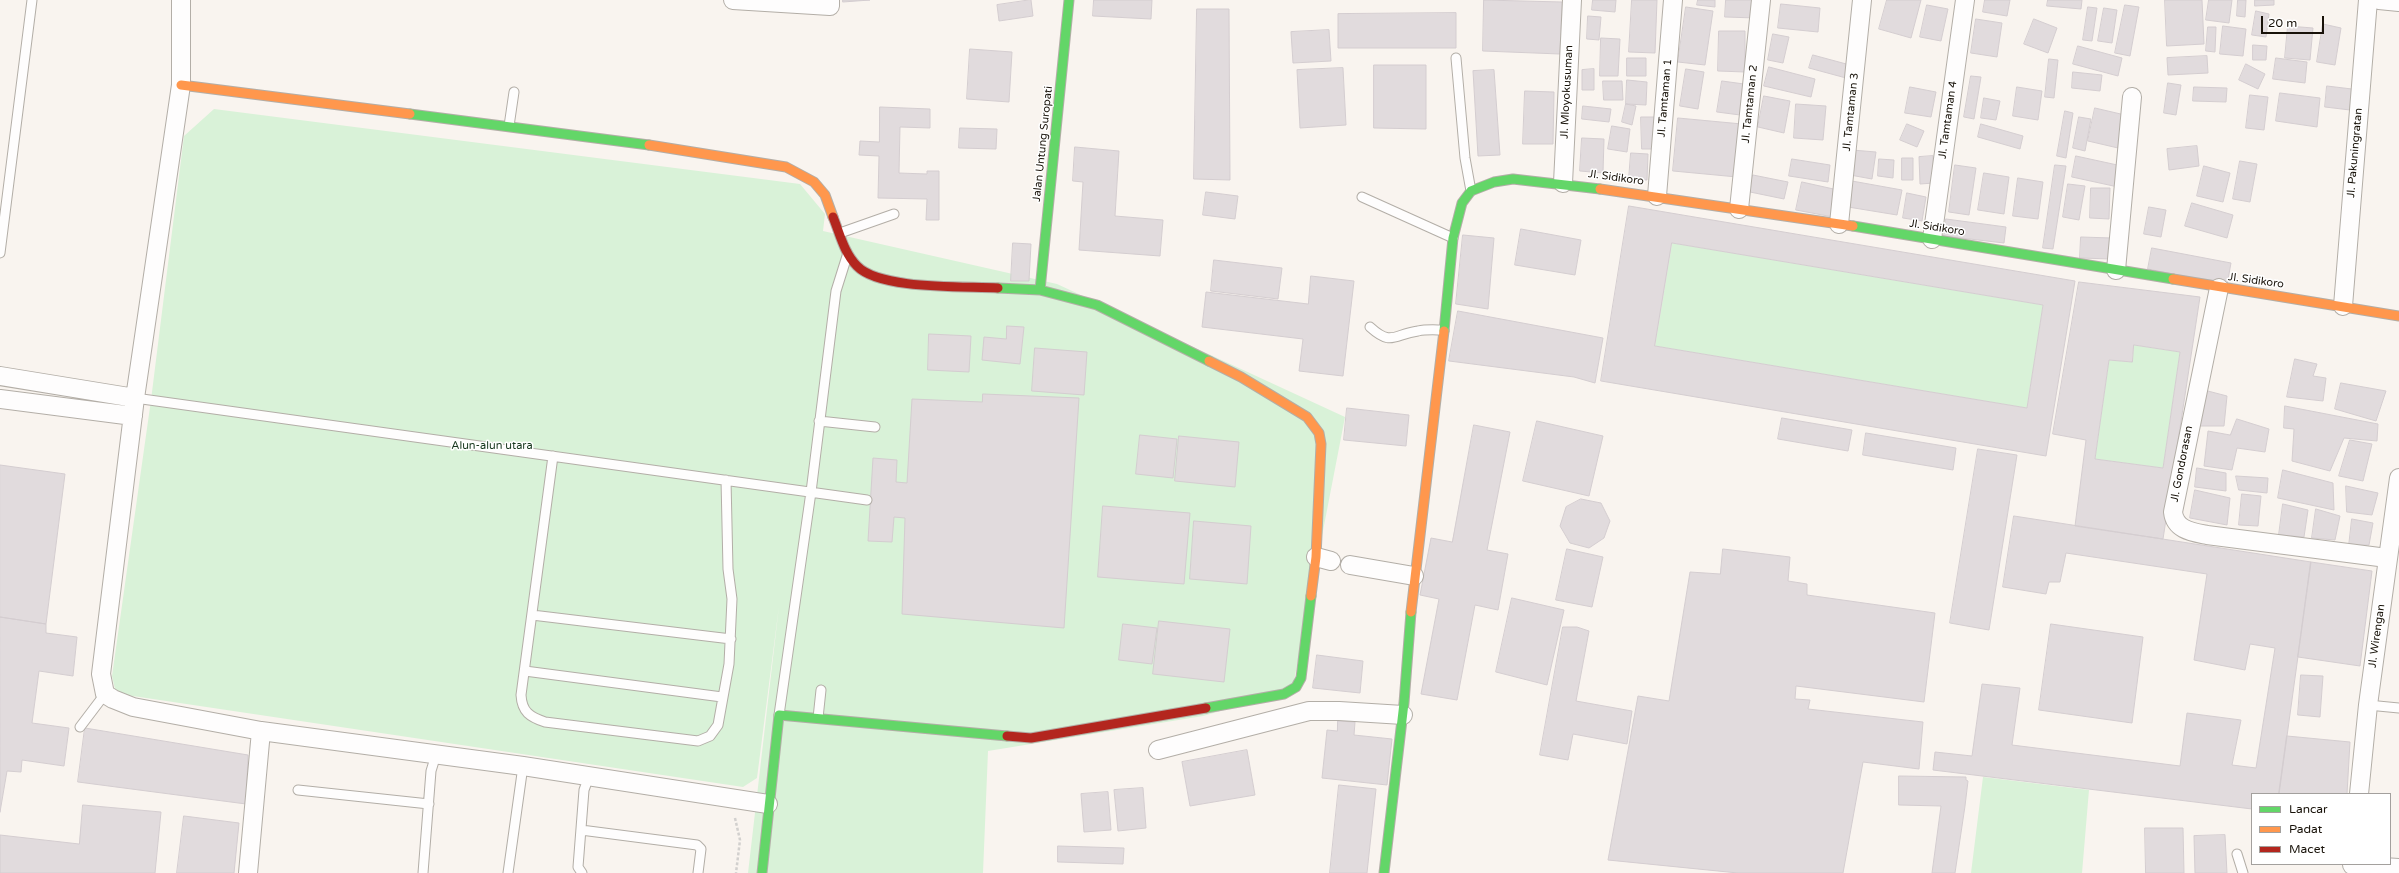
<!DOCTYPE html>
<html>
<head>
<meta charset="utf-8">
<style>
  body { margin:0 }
  #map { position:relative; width:2399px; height:873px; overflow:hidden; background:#f9f4ef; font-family:"Varela Round",sans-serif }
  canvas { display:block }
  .legend { position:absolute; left:2251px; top:793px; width:140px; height:72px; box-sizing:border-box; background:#fff; border:1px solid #a3a09d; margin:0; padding:5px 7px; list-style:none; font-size:12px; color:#181209 }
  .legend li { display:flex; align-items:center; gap:8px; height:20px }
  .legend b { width:20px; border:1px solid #a3a09d }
  .scale { position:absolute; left:2261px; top:16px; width:63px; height:18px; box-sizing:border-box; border:2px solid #181209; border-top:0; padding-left:5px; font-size:12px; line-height:14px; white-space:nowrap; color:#181209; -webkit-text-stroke:3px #fff; paint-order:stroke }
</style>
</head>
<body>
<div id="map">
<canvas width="2399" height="873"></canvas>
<ul class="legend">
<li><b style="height:5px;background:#63d668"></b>Lancar</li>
<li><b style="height:5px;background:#ff974d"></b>Padat</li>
<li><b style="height:5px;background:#b3261e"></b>Macet</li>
</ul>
<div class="scale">20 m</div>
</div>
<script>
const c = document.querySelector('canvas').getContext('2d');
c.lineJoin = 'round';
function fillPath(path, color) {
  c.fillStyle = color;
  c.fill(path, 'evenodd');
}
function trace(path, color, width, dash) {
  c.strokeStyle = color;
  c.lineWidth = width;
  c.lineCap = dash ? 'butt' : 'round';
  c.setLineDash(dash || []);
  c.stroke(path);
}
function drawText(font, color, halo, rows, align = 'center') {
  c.font = font + ' "Varela Round",sans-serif';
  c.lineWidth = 3;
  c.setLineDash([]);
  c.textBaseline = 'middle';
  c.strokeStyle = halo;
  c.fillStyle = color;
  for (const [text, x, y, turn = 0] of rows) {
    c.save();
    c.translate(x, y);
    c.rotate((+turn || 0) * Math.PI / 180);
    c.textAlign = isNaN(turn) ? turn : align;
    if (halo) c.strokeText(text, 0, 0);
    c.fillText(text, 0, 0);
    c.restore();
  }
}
fillPath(new Path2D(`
  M 214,109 L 800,184 L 825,214 L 823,231 L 1057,284 L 1345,417 L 1292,691 L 1203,716 L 988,751 L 983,873 L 748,873 L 779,606 L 757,778 L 743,787 L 126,695 L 115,689 L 112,676 L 151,400 L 184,136 Z
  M 1672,243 L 2043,305 L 2027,408 L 1655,346 Z
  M 2134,345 L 2180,352 L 2163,468 L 2095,459 L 2109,360 L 2132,362 Z
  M 1983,777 L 2089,790 L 2082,873 L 1971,873 Z`), '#d9f2d8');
const building = new Path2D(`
  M 843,0 L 870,0 L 843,2 Z
  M 1031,0 L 1033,16 L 999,21 L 997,5 Z
  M 1094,0 L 1152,0 L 1151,19 L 1093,16 Z
  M 1484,0 L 1562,2 L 1560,54 L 1483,51 Z
  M 1593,0 L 1616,0 L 1615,12 L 1592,10 Z
  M 1632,0 L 1657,0 L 1655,53 L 1629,52 Z
  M 1698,0 L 1715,0 L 1715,7 L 1697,5 Z
  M 1726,0 L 1756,0 L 1756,18 L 1725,17 Z
  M 1887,0 L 1921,0 L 1911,38 L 1879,29 Z
  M 1985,0 L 2010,0 L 2007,16 L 1983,12 Z
  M 2048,0 L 2082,0 L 2081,9 L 2047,6 Z
  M 2165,0 L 2202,0 L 2204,44 L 2167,46 Z
  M 2209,0 L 2232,0 L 2229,23 L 2206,20 Z
  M 2238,0 L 2246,0 L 2245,17 L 2237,16 Z
  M 2255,0 L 2274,0 L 2274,5 L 2255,6 Z
  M 1781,4 L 1820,8 L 1818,32 L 1778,28 Z
  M 1927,5 L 1948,9 L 1941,41 L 1920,37 Z
  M 2125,5 L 2139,7 L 2130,56 L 2115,53 Z
  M 1686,7 L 1713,11 L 1705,65 L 1678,62 Z
  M 2088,7 L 2097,8 L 2092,41 L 2083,40 Z
  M 2104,8 L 2117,10 L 2112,43 L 2098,41 Z
  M 1197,9 L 1229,9 L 1230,180 L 1194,179 Z
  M 2256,11 L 2269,14 L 2266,37 L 2252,35 Z
  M 1456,13 L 1456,48 L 1338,48 L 1338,14 Z
  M 1588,16 L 1601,17 L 1599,40 L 1587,39 Z
  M 1976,19 L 2002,23 L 1997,57 L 1971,53 Z
  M 2034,19 L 2057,28 L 2048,53 L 2024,44 Z
  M 2323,24 L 2341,28 L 2335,65 L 2317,62 Z
  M 2223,26 L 2246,29 L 2243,56 L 2220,54 Z
  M 2288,26 L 2313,28 L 2310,60 L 2285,58 Z
  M 2208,27 L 2216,27 L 2215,52 L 2206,51 Z
  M 1329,30 L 1331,61 L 1293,63 L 1291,32 Z
  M 1719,31 L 1745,31 L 1745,72 L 1718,71 Z
  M 1773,34 L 1789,37 L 1783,63 L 1768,60 Z
  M 1601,38 L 1620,39 L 1618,76 L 1600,76 Z
  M 2253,45 L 2267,46 L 2266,60 L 2253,60 Z
  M 2078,46 L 2122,58 L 2118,76 L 2073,64 Z
  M 970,49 L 1012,52 L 1009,102 L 967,99 Z
  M 1813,55 L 1850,65 L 1846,78 L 1809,68 Z
  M 2207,56 L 2208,73 L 2168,75 L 2167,58 Z
  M 1627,58 L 1646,58 L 1646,76 L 1627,76 Z
  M 2276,58 L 2307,62 L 2305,83 L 2273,79 Z
  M 2049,59 L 2058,60 L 2054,98 L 2045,97 Z
  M 2246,64 L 2265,74 L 2258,89 L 2239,80 Z
  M 1374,65 L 1426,65 L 1426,129 L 1374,128 Z
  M 1769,67 L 1815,79 L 1811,97 L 1764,86 Z
  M 1343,68 L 1346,125 L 1300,128 L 1297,70 Z
  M 1594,69 L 1594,90 L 1582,90 L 1582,70 Z
  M 1686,69 L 1704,72 L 1698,109 L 1680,106 Z
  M 1494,70 L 1500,155 L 1478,156 L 1473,71 Z
  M 2073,72 L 2102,75 L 2100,91 L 2072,88 Z
  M 1971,76 L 1981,77 L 1974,119 L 1964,117 Z
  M 1627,80 L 1647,82 L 1646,105 L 1626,104 Z
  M 1603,81 L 1622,81 L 1623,100 L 1604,100 Z
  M 1722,81 L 1744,84 L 1740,115 L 1717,112 Z
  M 2168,83 L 2181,85 L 2176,115 L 2164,113 Z
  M 2327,86 L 2352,89 L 2350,110 L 2325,107 Z
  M 1910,87 L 1936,92 L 1931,117 L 1905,113 Z
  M 2017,87 L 2042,91 L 2038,120 L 2013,116 Z
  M 2194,87 L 2227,88 L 2226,102 L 2193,101 Z
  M 1525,91 L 1554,92 L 1553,144 L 1523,144 Z
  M 2280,93 L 2320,98 L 2317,127 L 2276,121 Z
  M 2250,95 L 2268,97 L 2264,130 L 2246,128 Z
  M 1764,96 L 1790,101 L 1784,133 L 1758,127 Z
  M 1984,98 L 2000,101 L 1996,120 L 1981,118 Z
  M 1626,104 L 1636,106 L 1632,125 L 1622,122 Z
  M 1796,104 L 1826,106 L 1823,140 L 1794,138 Z
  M 1583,106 L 1611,109 L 1609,122 L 1582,119 Z
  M 880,107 L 930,109 L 930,128 L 900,127 L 899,173 L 927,174 L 927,171 L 939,171 L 939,220 L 926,220 L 927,199 L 878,198 L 879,156 L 859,155 L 860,141 L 879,142 Z
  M 2095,108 L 2125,115 L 2118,148 L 2088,141 Z
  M 2065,111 L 2073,113 L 2066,158 L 2057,156 Z
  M 1641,117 L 1656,117 L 1657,149 L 1642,149 Z
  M 2079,117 L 2091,119 L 2085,151 L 2073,148 Z
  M 1678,118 L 1742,124 L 1737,177 L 1673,171 Z
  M 1907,124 L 1924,131 L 1917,147 L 1900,140 Z
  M 1981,124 L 2023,136 L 2020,149 L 1978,137 Z
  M 1612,126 L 1630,129 L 1627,152 L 1608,149 Z
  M 960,128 L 997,129 L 996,149 L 959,148 Z
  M 1582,138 L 1604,139 L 1603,173 L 1580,171 Z
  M 2197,146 L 2199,166 L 2169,170 L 2167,149 Z
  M 1075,147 L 1119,151 L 1115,216 L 1163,220 L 1160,256 L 1079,250 L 1083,182 L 1073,181 Z
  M 1852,150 L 1876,152 L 1872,179 L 1850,175 Z
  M 1631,153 L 1648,154 L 1647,180 L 1629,179 Z
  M 1933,156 L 1934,183 L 1920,184 L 1919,157 Z
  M 2076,156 L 2122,166 L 2118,187 L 2072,177 Z
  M 1902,158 L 1913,158 L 1913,180 L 1902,180 Z
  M 1792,159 L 1830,165 L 1828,182 L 1789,176 Z
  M 1879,159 L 1894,160 L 1893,178 L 1878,176 Z
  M 2240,161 L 2257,164 L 2250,202 L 2233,199 Z
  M 1955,165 L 1976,168 L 1969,215 L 1949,212 Z
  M 2055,165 L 2066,166 L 2053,249 L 2043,248 Z
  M 2204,166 L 2230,173 L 2223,202 L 2197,196 Z
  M 1984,173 L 2009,177 L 2004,214 L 1978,210 Z
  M 1753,175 L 1788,182 L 1784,199 L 1750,192 Z
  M 2018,178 L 2043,182 L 2038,219 L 2013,216 Z
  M 1852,181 L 1902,190 L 1897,215 L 1848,207 Z
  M 1802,182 L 1838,190 L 1833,217 L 1796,210 Z
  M 2068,184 L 2085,186 L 2079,220 L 2063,217 Z
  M 2091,188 L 2110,188 L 2109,219 L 2090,218 Z
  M 1206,192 L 1238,196 L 1235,219 L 1203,215 Z
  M 1907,193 L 1926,197 L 1922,221 L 1903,218 Z
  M 2192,203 L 2233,215 L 2227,238 L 2185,226 Z
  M 1629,206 L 2075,281 L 2046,456 L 1601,381 ZM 1672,243 L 2043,305 L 2027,408 L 1655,346 Z
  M 2149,207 L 2166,210 L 2161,237 L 2144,234 Z
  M 1946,219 L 2006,227 L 2004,243 L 1944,236 Z
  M 1521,229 L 1581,240 L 1575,275 L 1515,265 Z
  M 1463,235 L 1494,238 L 1488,309 L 1456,304 Z
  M 2081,237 L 2112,238 L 2111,259 L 2080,258 Z
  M 1013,243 L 1031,244 L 1029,281 L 1011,281 Z
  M 2152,248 L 2231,263 L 2227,285 L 2148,269 Z
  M 1214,260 L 1282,268 L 1278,299 L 1211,291 Z
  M 1311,276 L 1354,281 L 1343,376 L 1299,371 L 1303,339 L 1202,327 L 1206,292 L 1308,304 Z
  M 2079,282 L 2200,297 L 2163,539 L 2075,526 L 2086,440 L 2053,434 ZM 2134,345 L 2180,352 L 2163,468 L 2095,459 L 2109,360 L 2132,362 Z
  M 1458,311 L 1603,338 L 1595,383 L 1574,377 L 1449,361 Z
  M 1007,326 L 1024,327 L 1020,364 L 982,360 L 984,337 L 1006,339 Z
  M 929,334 L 971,336 L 969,372 L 928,370 Z
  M 1035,348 L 1087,352 L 1084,395 L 1032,391 Z
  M 2295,359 L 2317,364 L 2313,376 L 2326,378 L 2323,401 L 2287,397 Z
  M 2341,383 L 2386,391 L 2376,421 L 2335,409 Z
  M 2204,390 L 2227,396 L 2224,426 L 2199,426 Z
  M 983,394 L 1079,398 L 1064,628 L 902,614 L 905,518 L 894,517 L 892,542 L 868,541 L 873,458 L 897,460 L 896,482 L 907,483 L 912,399 L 982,402 Z
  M 2285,406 L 2378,424 L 2377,441 L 2344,438 L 2330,471 L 2292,461 L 2294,429 L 2284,428 Z
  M 1347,408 L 1409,415 L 1406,446 L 1344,440 Z
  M 1782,418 L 1852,430 L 1848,451 L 1778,439 Z
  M 2237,419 L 2269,429 L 2265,452 L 2237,448 L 2232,470 L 2204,466 L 2208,431 L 2230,435 Z
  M 1537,421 L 1603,436 L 1589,496 L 1523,481 Z
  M 1474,425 L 1510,432 L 1487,550 L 1508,554 L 1498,610 L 1475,605 L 1457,700 L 1421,694 L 1439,599 L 1420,595 L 1431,538 L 1452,542 Z
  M 1866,433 L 1956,448 L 1953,470 L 1863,455 Z
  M 1140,435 L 1177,439 L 1173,478 L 1136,474 Z
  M 1179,436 L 1239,442 L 1235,487 L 1175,481 Z
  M 2350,440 L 2372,444 L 2363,481 L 2339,476 Z
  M 1978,449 L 2017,455 L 1989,630 L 1950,623 Z
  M 0,465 L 65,474 L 46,624 L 0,617 Z
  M 2197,468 L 2226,473 L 2226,491 L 2195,487 Z
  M 2283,470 L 2333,483 L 2334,510 L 2278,498 Z
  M 2236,476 L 2268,478 L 2267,493 L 2239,490 Z
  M 2346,486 L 2378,493 L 2372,515 L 2347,512 Z
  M 2195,490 L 2230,498 L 2227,525 L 2190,518 Z
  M 2242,494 L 2261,496 L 2258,526 L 2239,525 Z
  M 1581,499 L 1601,503 L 1610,521 L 1604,538 L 1589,548 L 1570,543 L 1560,526 L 1566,507 Z
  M 2283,504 L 2308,510 L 2304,537 L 2279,535 Z
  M 1103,506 L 1190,513 L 1184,584 L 1098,577 Z
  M 2316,509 L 2340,516 L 2335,540 L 2312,538 Z
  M 2014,516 L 2311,562 L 2279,794 L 2252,794 L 2252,809 L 1933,770 L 1935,752 L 1972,756 L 1982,684 L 2020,688 L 2012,745 L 2180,766 L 2187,713 L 2241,720 L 2232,765 L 2256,768 L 2275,648 L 2250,644 L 2245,670 L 2194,660 L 2207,574 L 2066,553 L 2060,582 L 2049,582 L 2046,594 L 2003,587 Z
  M 2352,519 L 2373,523 L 2369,545 L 2349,546 Z
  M 1194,521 L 1251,526 L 1247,584 L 1190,579 Z
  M 1567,549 L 1603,557 L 1592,607 L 1556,600 Z
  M 1723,549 L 1790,557 L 1788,581 L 1807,584 L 1807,595 L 1935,613 L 1924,702 L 1796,686 L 1795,699 L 1810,700 L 1808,709 L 1923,722 L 1919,769 L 1863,762 L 1843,873 L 1738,873 L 1608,860 L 1638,696 L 1669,701 L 1690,572 L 1720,574 Z
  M 2311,562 L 2372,571 L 2360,666 L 2298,657 Z
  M 1512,598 L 1564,610 L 1547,685 L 1496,672 Z
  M 0,617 L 46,624 L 46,633 L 77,637 L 73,676 L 39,671 L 32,723 L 69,728 L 64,766 L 22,760 L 21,772 L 7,771 L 0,812 Z
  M 1159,621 L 1230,629 L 1224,682 L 1153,674 Z
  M 1123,624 L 1157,628 L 1152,664 L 1119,660 Z
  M 2051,624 L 2143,637 L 2132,723 L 2039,710 Z
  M 1563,627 L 1577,627 L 1589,631 L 1576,701 L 1632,711 L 1627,744 L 1573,734 L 1568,760 L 1540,755 Z
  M 1317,655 L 1363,661 L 1360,693 L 1313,688 Z
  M 2301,675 L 2323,676 L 2320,717 L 2298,715 Z
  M 1338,721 L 1355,722 L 1354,735 L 1392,739 L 1387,785 L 1322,778 L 1327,730 L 1337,731 Z
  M 85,728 L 248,755 L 246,804 L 78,782 Z
  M 2287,736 L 2350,742 L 2347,794 L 2279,794 Z
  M 1247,750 L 1255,795 L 1190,806 L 1182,762 Z
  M 1899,776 L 1966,777 L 1966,780 L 1968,781 L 1965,806 L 1955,873 L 1932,873 L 1941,806 L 1899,805 Z
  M 1339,785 L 1376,789 L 1367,873 L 1330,873 Z
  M 1143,788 L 1146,828 L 1118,831 L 1114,790 Z
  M 1108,792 L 1111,830 L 1084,832 L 1081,794 Z
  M 83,805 L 161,812 L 155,873 L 0,873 L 0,835 L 79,844 Z
  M 184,816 L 239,823 L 234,873 L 177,873 Z
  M 2145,828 L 2183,828 L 2184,873 L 2146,873 Z
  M 2225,835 L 2227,873 L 2195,873 L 2194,836 Z
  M 1058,846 L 1124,848 L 1123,864 L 1058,862 Z`);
fillPath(building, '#e1dbdd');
trace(building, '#d4cdd0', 1);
const lane = new Path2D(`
  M 1456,58 L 1465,158 L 1471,191
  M 509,126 L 514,92
  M 1362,197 L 1453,238
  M 840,233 L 894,214
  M 0,253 L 32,0
  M 1370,327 C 1392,347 1394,334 1418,331 C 1427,329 1436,330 1444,330
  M 135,398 L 867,500
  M 819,421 L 875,427
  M 553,456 L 521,695 C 522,712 530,717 545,722 L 698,741 L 710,736 L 718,725 L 729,664 L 732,599 L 728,569 L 726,480
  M 532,615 L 731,639
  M 525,671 L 722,697
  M 2368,705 L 2399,708
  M 779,715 L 811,492 L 836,291 L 847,256
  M 818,718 L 821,690
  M 80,727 L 105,694
  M 298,790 L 429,804
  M 581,830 L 697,845 L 701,849 L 698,873
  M 2237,854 L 2243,873
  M 423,873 L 431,771 L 435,758 L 433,755
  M 508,873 L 523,766
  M 582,873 L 578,867 L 584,790 L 588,779 L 586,775`);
const street = new Path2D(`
  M 181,0 L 181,85 L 135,398 L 101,674 L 105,694 L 113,699 L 133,707 L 261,731 L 523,766 L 768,804
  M 733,0 L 830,6 L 830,0
  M 2379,0 L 2399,2
  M 1563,183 L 1572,0
  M 1657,196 L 1673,0
  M 1739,209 L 1761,0
  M 1839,224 L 1862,0
  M 1932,239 L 1965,0
  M 2116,270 L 2132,97
  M 2219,288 L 2173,512 C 2175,530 2192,532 2207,535 L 2387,558
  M 2343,306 L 2368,0
  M 0,376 L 135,398
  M 0,399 L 133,416
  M 1316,557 L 1331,561
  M 1350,565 L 1414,576
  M 1158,750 L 1309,711 L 1339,711 L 1403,715
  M 2359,794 L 2368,705 L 2399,478
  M 2352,865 L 2399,868
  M 248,873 L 261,731`);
const fast = new Path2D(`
  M 410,114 L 649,145
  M 1853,226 L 2173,279
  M 998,288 L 1040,290 L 1097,305 L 1209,361
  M 1040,290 L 1069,0
  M 1444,331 L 1453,238 L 1462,203 L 1471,191 L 1494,182 L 1513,179 L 1600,189
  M 1206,708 L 1284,694 L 1296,687 L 1301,678 L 1311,596
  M 762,873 L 779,715 L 1007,736
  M 1384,873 L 1404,703 L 1411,612`);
const slow = new Path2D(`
  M 181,85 L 410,114
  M 649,145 L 786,167 L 814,182 L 825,195 L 833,217
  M 1600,189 L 1853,226
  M 2173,279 L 2399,316
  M 1209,361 L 1241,377 L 1307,417 L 1319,433 L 1321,444 L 1316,557 L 1311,596
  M 1411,612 L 1444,331`);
const jam = new Path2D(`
  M 833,217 C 840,234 844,253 857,266 C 880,290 964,286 998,288
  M 1007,736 L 1031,738 L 1206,708`);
trace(lane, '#b3aea7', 11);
trace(street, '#b3aea7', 20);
trace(fast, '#b3aea7', 11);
trace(slow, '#b3aea7', 11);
trace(jam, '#b3aea7', 11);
trace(new Path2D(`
  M 735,818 L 740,840 L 736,873`), '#d2d0ce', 2.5, [3, 2]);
trace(lane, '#fefdfd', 9);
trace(street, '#fefdfd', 18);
trace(fast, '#63d668', 9);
trace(slow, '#ff974d', 9);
trace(jam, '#b3261e', 9);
drawText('11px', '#181209', '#fff', [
  ["Jl. Mloyokusuman",1567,92,-87],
  ["Jl. Tamtaman 1",1665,98,-85],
  ["Jl. Tamtaman 2",1750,104,-84],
  ["Jl. Tamtaman 3",1851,112,-84],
  ["Jl. Tamtaman 4",1948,120,-82],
  ["Jalan Untung Suropati",1043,144,-84],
  ["Jl. Pakuningratan",2355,153,-85],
  ["Jl. Sidikoro",1616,178,8],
  ["Jl. Sidikoro",1937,228,9],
  ["Jl. Sidikoro",2256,281,8],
  ["Jl. Gondorasan",2182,464,-79],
  ["Jl. Wirengan",2377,636,-82]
]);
drawText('11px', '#16371d', '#fff', [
  ["Alun-alun utara",492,446]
]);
</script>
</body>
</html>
